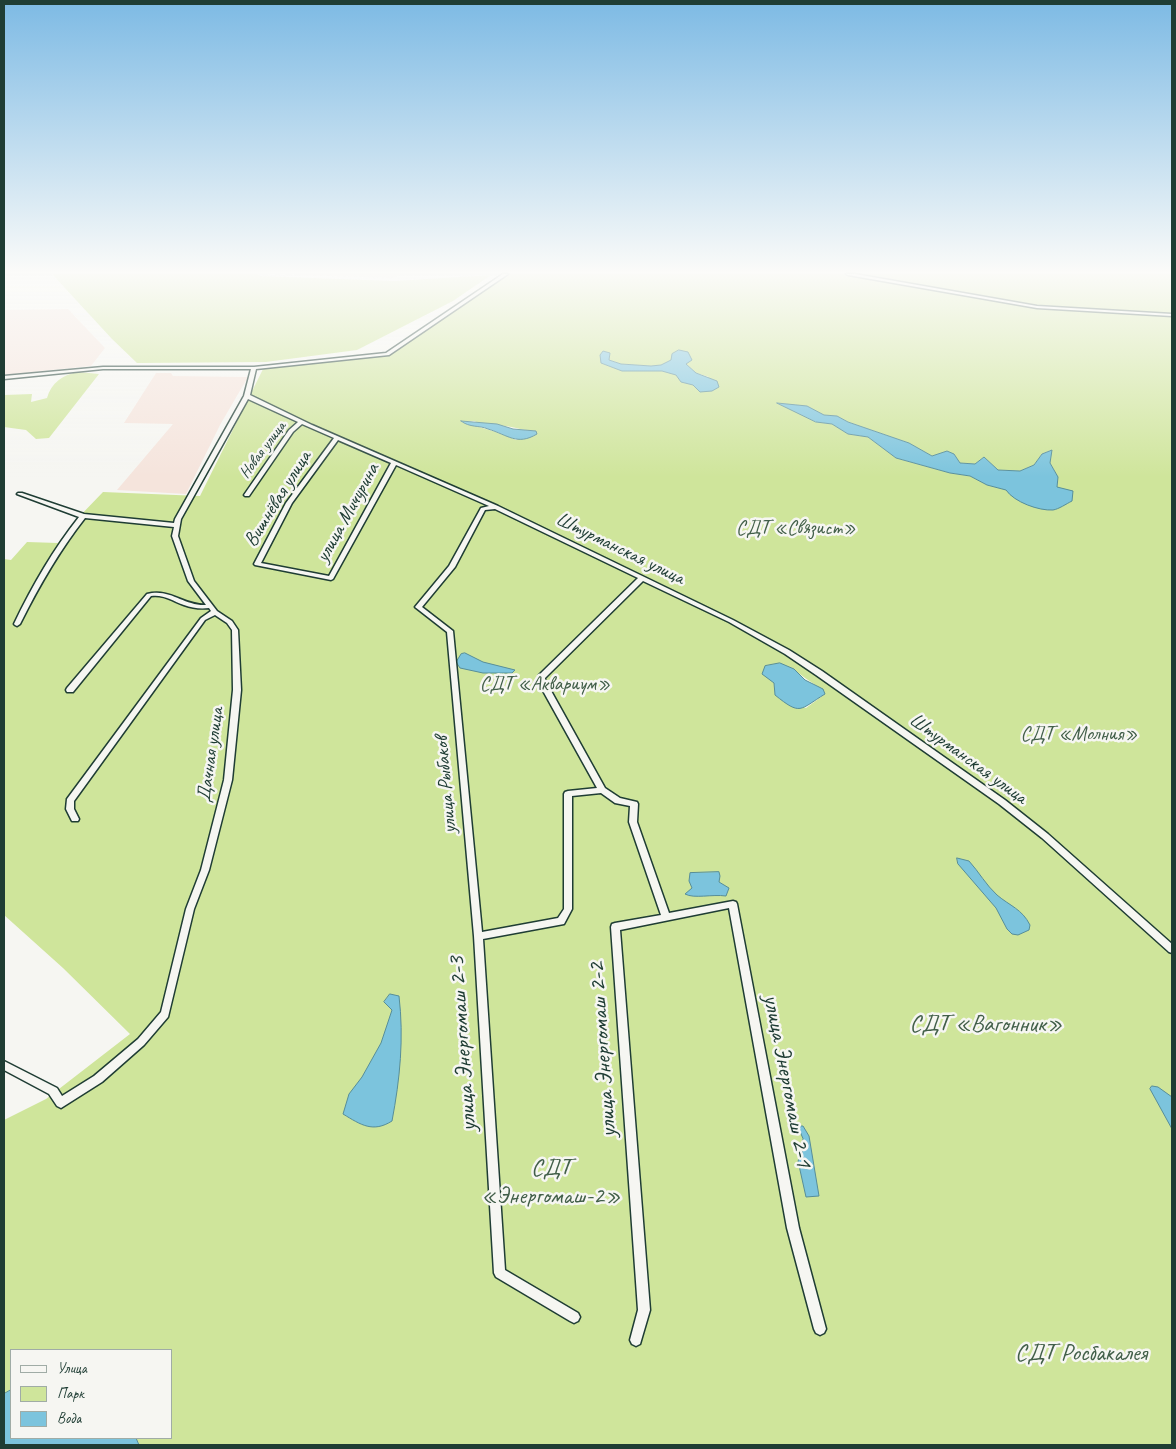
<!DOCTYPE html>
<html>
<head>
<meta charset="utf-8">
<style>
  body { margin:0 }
  #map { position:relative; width:1176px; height:1449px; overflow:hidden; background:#f6f6f2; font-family:Caveat,sans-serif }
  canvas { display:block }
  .frame { position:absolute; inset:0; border:5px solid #1f3d34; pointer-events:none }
  .legend { position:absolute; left:10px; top:1349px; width:162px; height:90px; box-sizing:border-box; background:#f6f6f2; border:1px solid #a0aca6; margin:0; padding:6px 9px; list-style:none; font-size:15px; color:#1f3d34 }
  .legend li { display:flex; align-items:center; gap:10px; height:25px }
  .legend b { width:25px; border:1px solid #a0aca6 }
</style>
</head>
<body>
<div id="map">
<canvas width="1176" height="1449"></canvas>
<div class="frame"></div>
<ul class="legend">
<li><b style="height:6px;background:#f6f6f2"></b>Улица</li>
<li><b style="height:14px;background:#cfe59b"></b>Парк</li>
<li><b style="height:14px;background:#7cc4dd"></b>Вода</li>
</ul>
</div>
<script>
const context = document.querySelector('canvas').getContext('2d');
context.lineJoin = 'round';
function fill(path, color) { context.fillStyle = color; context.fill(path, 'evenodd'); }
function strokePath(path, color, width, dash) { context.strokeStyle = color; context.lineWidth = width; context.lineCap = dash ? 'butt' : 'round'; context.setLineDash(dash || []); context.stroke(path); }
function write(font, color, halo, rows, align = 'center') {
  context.font = font + ' Caveat,sans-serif'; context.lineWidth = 5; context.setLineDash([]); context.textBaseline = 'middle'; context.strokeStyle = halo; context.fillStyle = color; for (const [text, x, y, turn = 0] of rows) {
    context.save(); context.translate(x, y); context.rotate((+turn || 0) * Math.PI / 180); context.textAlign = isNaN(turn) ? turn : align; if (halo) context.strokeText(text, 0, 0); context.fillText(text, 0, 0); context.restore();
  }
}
fill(new Path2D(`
  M268,274H401L393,278Z
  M68,309L105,348L91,366L4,375V310Z
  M156,373H171L173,376L248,377L220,425L186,494L117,490L173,424L124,423Z`), '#f5e4dc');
fill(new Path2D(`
  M52,274H258L260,276L395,281L491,275L453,301L357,350L266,362L137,363L112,339Z
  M503,274H1172V1445H139L136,1438H171V1350H11V1390L4,1394V1120L46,1099L130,1034L63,968L4,915V559L11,560L27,542L58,543L76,520L103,492L200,496L265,365L387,353ZM610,353L609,360L621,364L651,366L661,365L671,360H691L685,363L696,373L709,377L693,385L681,382L677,375L662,371H623L601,363ZM778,403L807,406L824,415L837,416L848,422L909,443L932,456L954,454L960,463L975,464L984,457L998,470L1020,471L1034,465L1042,454L1051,450L1050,463L1058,477L1057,487L1007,490L987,485L970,476L950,473L896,458L868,437L848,434L832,424L816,422ZM474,421C483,426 494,424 505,426C515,427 525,431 536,431L516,440C499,431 480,428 462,422ZM794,669C804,679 816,683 825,694L806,708L775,695L774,683Z
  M79,372L99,374L49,438L36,439L26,430L4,427V395L32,394L31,402L47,398C51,383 63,374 79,372Z`), '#cfe59b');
const water = new Path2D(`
  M679,350L688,352L692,360L686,364L696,373L717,381L719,387L712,391L700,392L693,385L681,382L676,375L662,371H622L601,363L600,355L603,351L610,353L609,360L621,364L651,366L661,365L671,360L672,354Z
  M777,403L807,406L824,415L837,416L848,422L909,443L932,456L947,451L954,454L960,463L975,464L984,457L998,470L1020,471L1034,465L1042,454L1052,450L1050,463L1058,477L1057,487L1073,491L1072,501C1066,504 1059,509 1053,510C1039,511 1014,502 1006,490L987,485L970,476L950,473L896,458L868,437L848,434L832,424L816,422Z
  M461,421L497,424L513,429L536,431L537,434C517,446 508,435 488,429C479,425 470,428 461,421Z
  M465,653L483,662L515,670L512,673H483L460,668L456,662L461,654Z
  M780,663L794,669L805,680L823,689L825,694C799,710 801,716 775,695L774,683L762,674L765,666Z
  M957,858L969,861C979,872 986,885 997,895C1010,906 1022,909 1030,925L1029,930L1018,935L1012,934L1007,929L996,908L958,864Z
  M719,872L720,876L719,882L729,888L726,896C712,894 694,899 685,894L692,888L689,881L690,873Z
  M390,994L399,996C404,1038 400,1079 392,1121C373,1133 361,1125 343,1114L349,1094L362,1077L381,1043L392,1010L384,1002Z
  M1152,1086L1158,1087L1172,1097V1129L1150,1089Z
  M798,1126H803L809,1136L819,1196L806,1197L798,1161L802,1153L803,1139Z
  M11,1390V1438H136L139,1445H4V1394Z`);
fill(water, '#7cc4dd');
strokePath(water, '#578e99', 1);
const minor = new Path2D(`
  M503,274H508L389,355L256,369L250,395L312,425L498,506L733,620L789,650L822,671L1005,800L1048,834L1172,944V953L1169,952L1042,838L999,804L816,675L785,654L729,622L643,581L545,678V680L605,788L620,798L637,802L638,804L637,822L669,913L733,901L736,902L737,904L799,1228L826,1329L824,1333L820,1335L816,1333L814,1329L787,1228L729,908L620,930L650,1310L640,1344L636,1346L632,1344L630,1340L638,1310L611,927L612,924L615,923L661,915L629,822L630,806L615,803L601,793L572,796V909L564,924L483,939L505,1270L578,1313L580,1317L578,1321L574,1323L570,1321L496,1277L494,1273L474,936L447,632L415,607L449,566L481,508L489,506L396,465L333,579L331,580L255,565L254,564L286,503L334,438L302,424L293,432L249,496H245L244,495L289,430L298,422L248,399L181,519L178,536L194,581L217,611L232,621L238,630L241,690L232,780L209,870L194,909L168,1017L144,1045L102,1082L61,1108L57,1106L49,1094L4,1070V1061L57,1088L62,1096L94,1076L138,1039L161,1012L186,909L201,870L224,780L233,690L232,630L227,623L215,615L205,620L74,801V809L79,819L78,821H72L66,809L67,799L201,618L211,611L209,608C200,609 192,608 184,605C173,601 163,594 151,596L73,692H67L66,690L67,688L147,594C171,588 183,606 206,605L188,581L172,536L174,527L85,518C59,551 39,586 20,624L17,626L15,625L14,624C32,586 53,550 79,517L17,494L18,493H22L84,514L174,523L175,519L244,396L251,369H103L4,379V376L103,367H254L386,353ZM338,440L391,463L329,576L261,563L292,503ZM495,509L638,578L539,675L537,680L597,788L568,791L565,792L564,794V909L558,918L482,932L453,631L422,607L455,567L485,510Z
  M846,274H855L1037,306L1172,314V316L1037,308L848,275Z`);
strokePath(minor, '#1f3d34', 3);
fill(minor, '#f6f6f2');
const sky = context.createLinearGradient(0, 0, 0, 477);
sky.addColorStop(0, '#7dbae4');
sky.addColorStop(0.57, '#fbfbf9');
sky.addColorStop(1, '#fbfbf900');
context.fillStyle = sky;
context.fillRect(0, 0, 1176, 477);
write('16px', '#1f3d34', '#f6f6f2', [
  ["Новая улица",263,450,-53]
]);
write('20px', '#1f3d34', '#f6f6f2', [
  ["Вишнёвая улица",278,499,-58],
  ["улица Мичурина",348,513,-61],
  ["Штурманская улица",620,549,26],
  ["Дачная улица",211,755,-82],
  ["Штурманская улица",968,759,36],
  ["улица Рыбаков",446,785,-95]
]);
write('20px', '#425f49', '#f6f6f2', [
  ["СДТ «Связист»",796,529],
  ["СДТ «Аквариум»",545,685],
  ["СДТ «Молния»",1079,735]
]);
write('24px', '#425f49', '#f6f6f2', [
  ["СДТ «Вагонник»",986,1025],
  ["СДТ",551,1169],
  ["«Энергомаш-2»",551,1197],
  ["СДТ Росбакалея",1081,1354]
]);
write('24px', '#1f3d34', '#f6f6f2', [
  ["улица Энергомаш 2-3",463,1044,-94],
  ["улица Энергомаш 2-2",603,1050,-94],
  ["улица Энергомаш 2-1",787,1081,79]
]);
</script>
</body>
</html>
